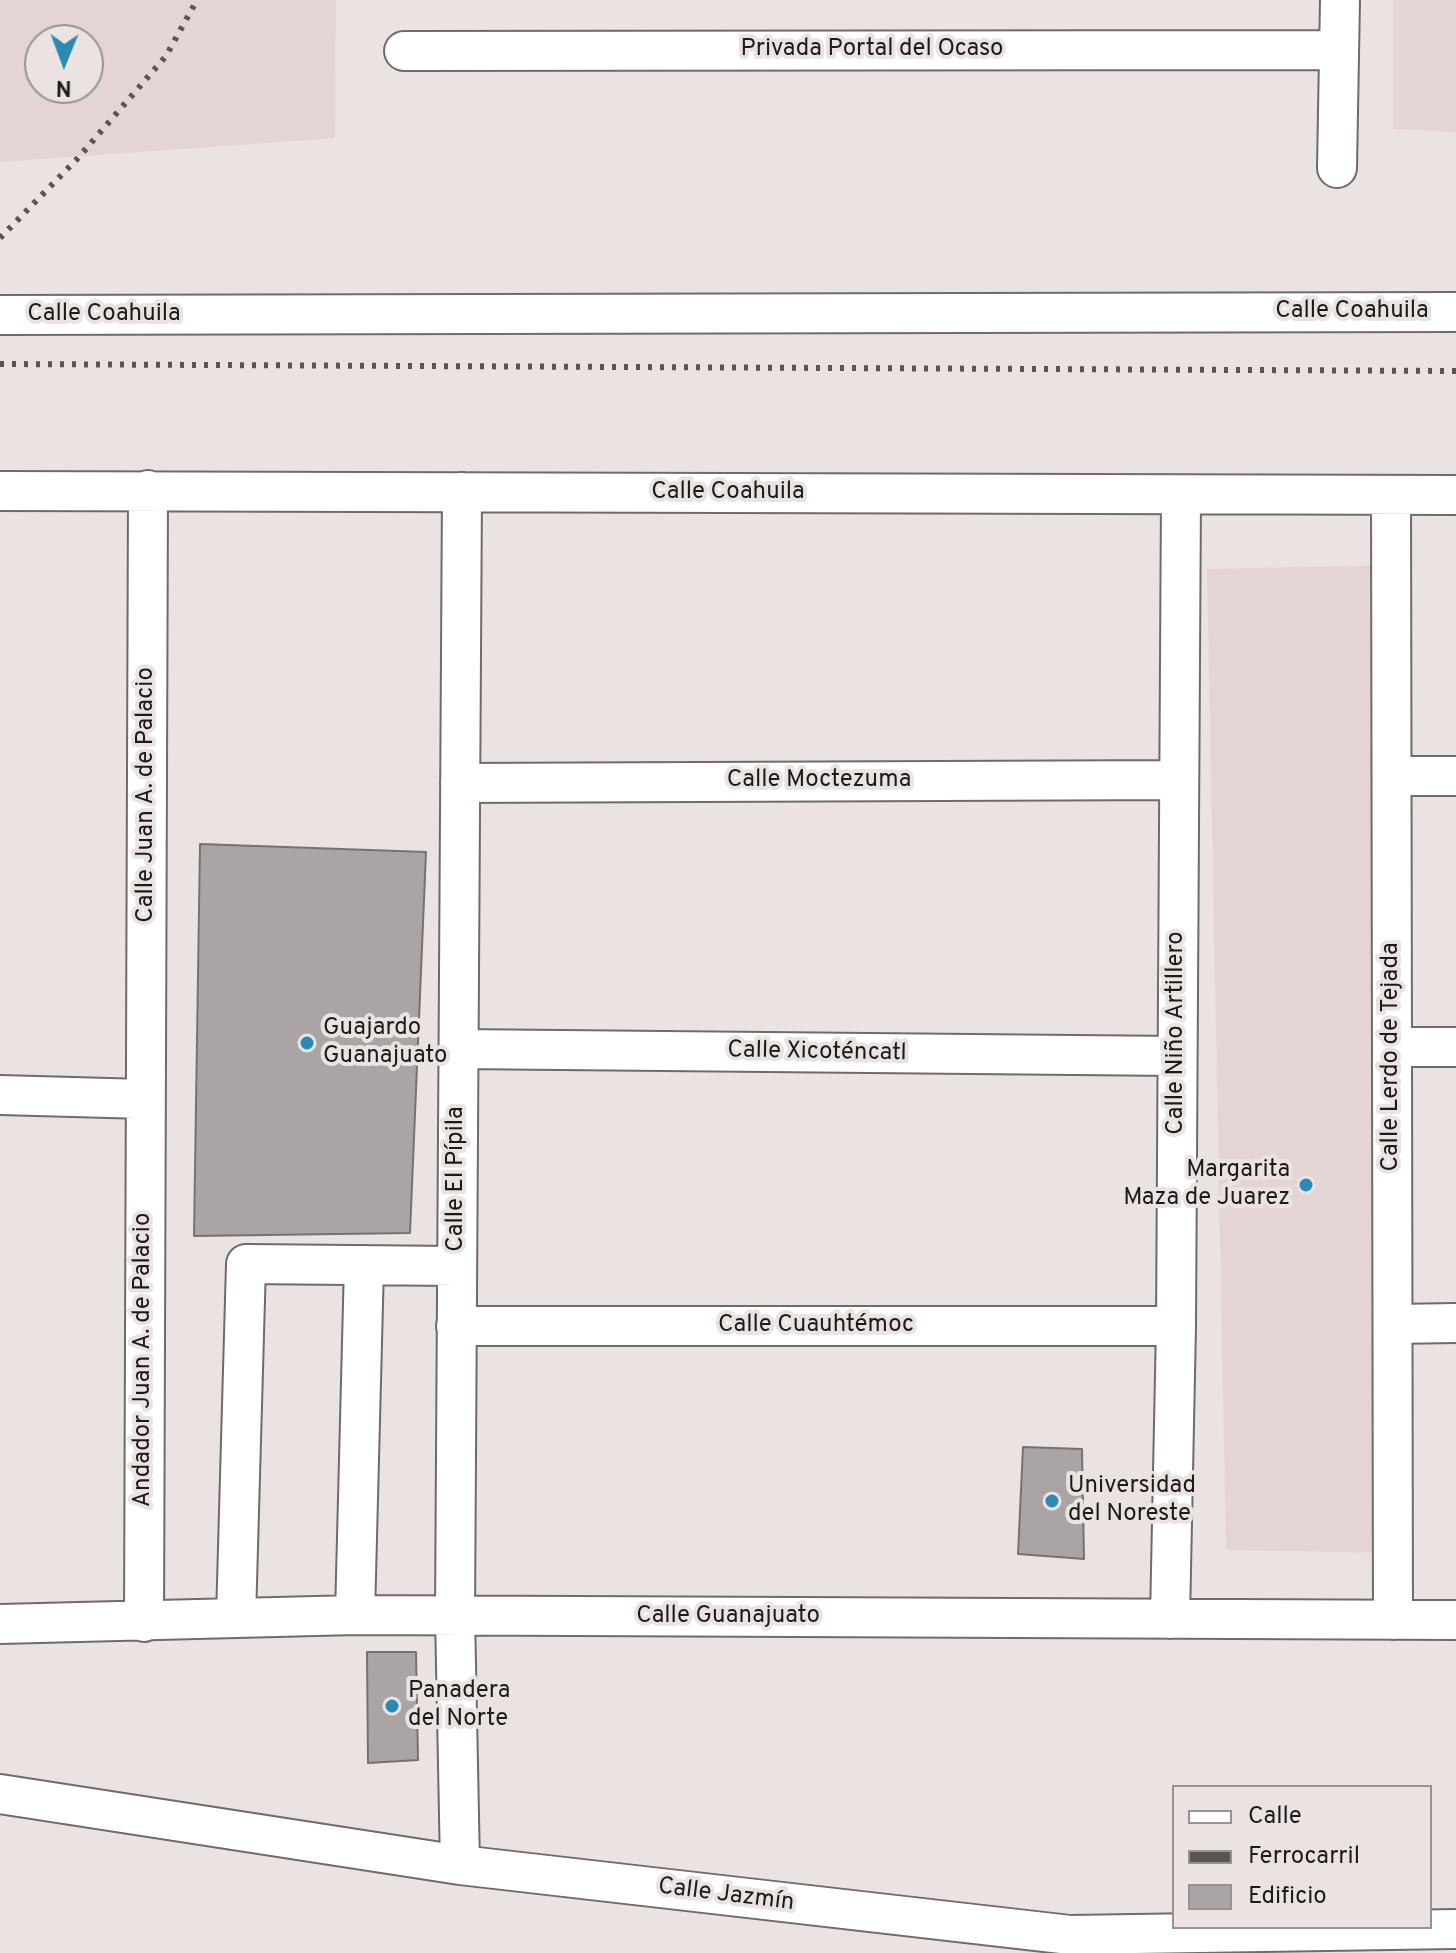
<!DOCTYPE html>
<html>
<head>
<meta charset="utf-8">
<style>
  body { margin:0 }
  #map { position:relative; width:1456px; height:1953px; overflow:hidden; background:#eae3e2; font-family:Overpass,sans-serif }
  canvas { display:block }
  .legend { position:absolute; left:1172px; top:1785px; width:260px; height:144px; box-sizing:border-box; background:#eae3e2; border:2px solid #989392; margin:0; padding:10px 14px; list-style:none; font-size:24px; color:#1d1b1a }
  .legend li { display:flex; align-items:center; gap:16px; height:40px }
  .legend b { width:40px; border:2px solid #989392 }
  .north { position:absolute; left:24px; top:24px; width:80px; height:80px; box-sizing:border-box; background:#eae3e2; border:2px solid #989392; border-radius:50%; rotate:181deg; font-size:22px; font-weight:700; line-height:32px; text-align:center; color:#1d1b1a }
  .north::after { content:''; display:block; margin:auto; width:28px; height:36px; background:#298bb5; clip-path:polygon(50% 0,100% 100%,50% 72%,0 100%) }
</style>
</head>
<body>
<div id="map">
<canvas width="1456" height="1953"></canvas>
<ul class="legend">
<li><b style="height:10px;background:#fff"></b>Calle</li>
<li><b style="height:10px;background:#595554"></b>Ferrocarril</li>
<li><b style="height:22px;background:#aba4a4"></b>Edificio</li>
</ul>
<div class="north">N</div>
</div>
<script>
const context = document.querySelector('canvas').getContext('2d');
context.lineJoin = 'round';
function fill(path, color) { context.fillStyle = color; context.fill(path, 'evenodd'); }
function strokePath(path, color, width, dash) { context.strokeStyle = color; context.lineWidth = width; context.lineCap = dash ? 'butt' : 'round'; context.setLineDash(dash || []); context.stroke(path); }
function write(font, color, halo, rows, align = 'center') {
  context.font = font + ' Overpass,sans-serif'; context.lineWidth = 8; context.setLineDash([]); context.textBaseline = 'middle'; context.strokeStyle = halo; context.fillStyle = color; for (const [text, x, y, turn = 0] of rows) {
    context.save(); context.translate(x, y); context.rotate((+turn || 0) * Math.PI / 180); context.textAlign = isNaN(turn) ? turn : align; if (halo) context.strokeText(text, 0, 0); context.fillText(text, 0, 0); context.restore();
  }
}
fill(new Path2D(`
  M0,0H336L335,138L0,162ZM88,40V88H40V40Z
  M1393,0H1456V132L1393,129Z
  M1391,565L1392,1553L1226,1550L1207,569Z`), '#e4d4d4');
const building = new Path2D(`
  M200,844L426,852L410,1233L194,1236Z
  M1023,1447L1082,1449L1084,1559L1018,1554Z
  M367,1652H416L418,1760L368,1763Z`);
fill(building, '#aba4a4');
strokePath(building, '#777171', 2);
const minor = new Path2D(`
  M404,51L1339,50
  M1337,168L1340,0
  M0,315L1456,312
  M0,491L1456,495
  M1391,495L1393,1620
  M1392,776H1456
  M460,783L1179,780
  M1392,1047H1456
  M458,1049L1177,1056
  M0,1095L145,1099
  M1394,1324L1456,1323
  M456,1326H1176
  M355,1615L364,1265
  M236,1618L246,1264L456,1266
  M1170,1619L1176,1326L1181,495
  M144,1622L148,490
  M0,1624L355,1615L1456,1620
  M0,1794L460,1865L1070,1935L1456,1929
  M460,1865L455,1615L462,492`);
strokePath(minor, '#706a6a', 42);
strokePath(minor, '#fff', 38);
strokePath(new Path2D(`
  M0,238L78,158L166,56L197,0
  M0,364L1456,371`), '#595554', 6, [4, 8]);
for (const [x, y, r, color] of [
  [307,1043,8,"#298bb5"],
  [1306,1185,8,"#298bb5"],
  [1052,1501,8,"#298bb5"],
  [392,1706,8,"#298bb5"]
]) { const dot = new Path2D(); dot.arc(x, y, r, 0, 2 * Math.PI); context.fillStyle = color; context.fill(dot); strokePath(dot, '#eae3e2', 3); }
write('24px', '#1d1b1a', '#eae3e2', [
  ["Privada Portal del Ocaso",872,50],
  ["Calle Coahuila",1352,312],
  ["Calle Coahuila",104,315],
  ["Calle Coahuila",728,493],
  ["Calle Moctezuma",819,781],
  ["Calle Juan A. de Palacio",147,795,-90],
  ["Calle Niño Artillero",1177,1033,-90],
  ["Calle Xicoténcatl",817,1053,1],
  ["Calle Lerdo de Tejada",1392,1057,-90],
  ["Calle El Pípila",457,1179,-90],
  ["Calle Cuauhtémoc",816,1326],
  ["Andador Juan A. de Palacio",144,1360,-90],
  ["Calle Guanajuato",728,1617],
  ["Calle Jazmín",726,1896,7]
]);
write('24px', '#1d1b1a', '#eae3e2', [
  ["Guajardo",323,1029],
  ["Guanajuato",323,1057],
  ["Margarita",1290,1171,"right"],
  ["Maza de Juarez",1290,1199,"right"],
  ["Universidad",1068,1487],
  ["del Noreste",1068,1515],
  ["Panadera",408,1692],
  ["del Norte",408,1720]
], 'left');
</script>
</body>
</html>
